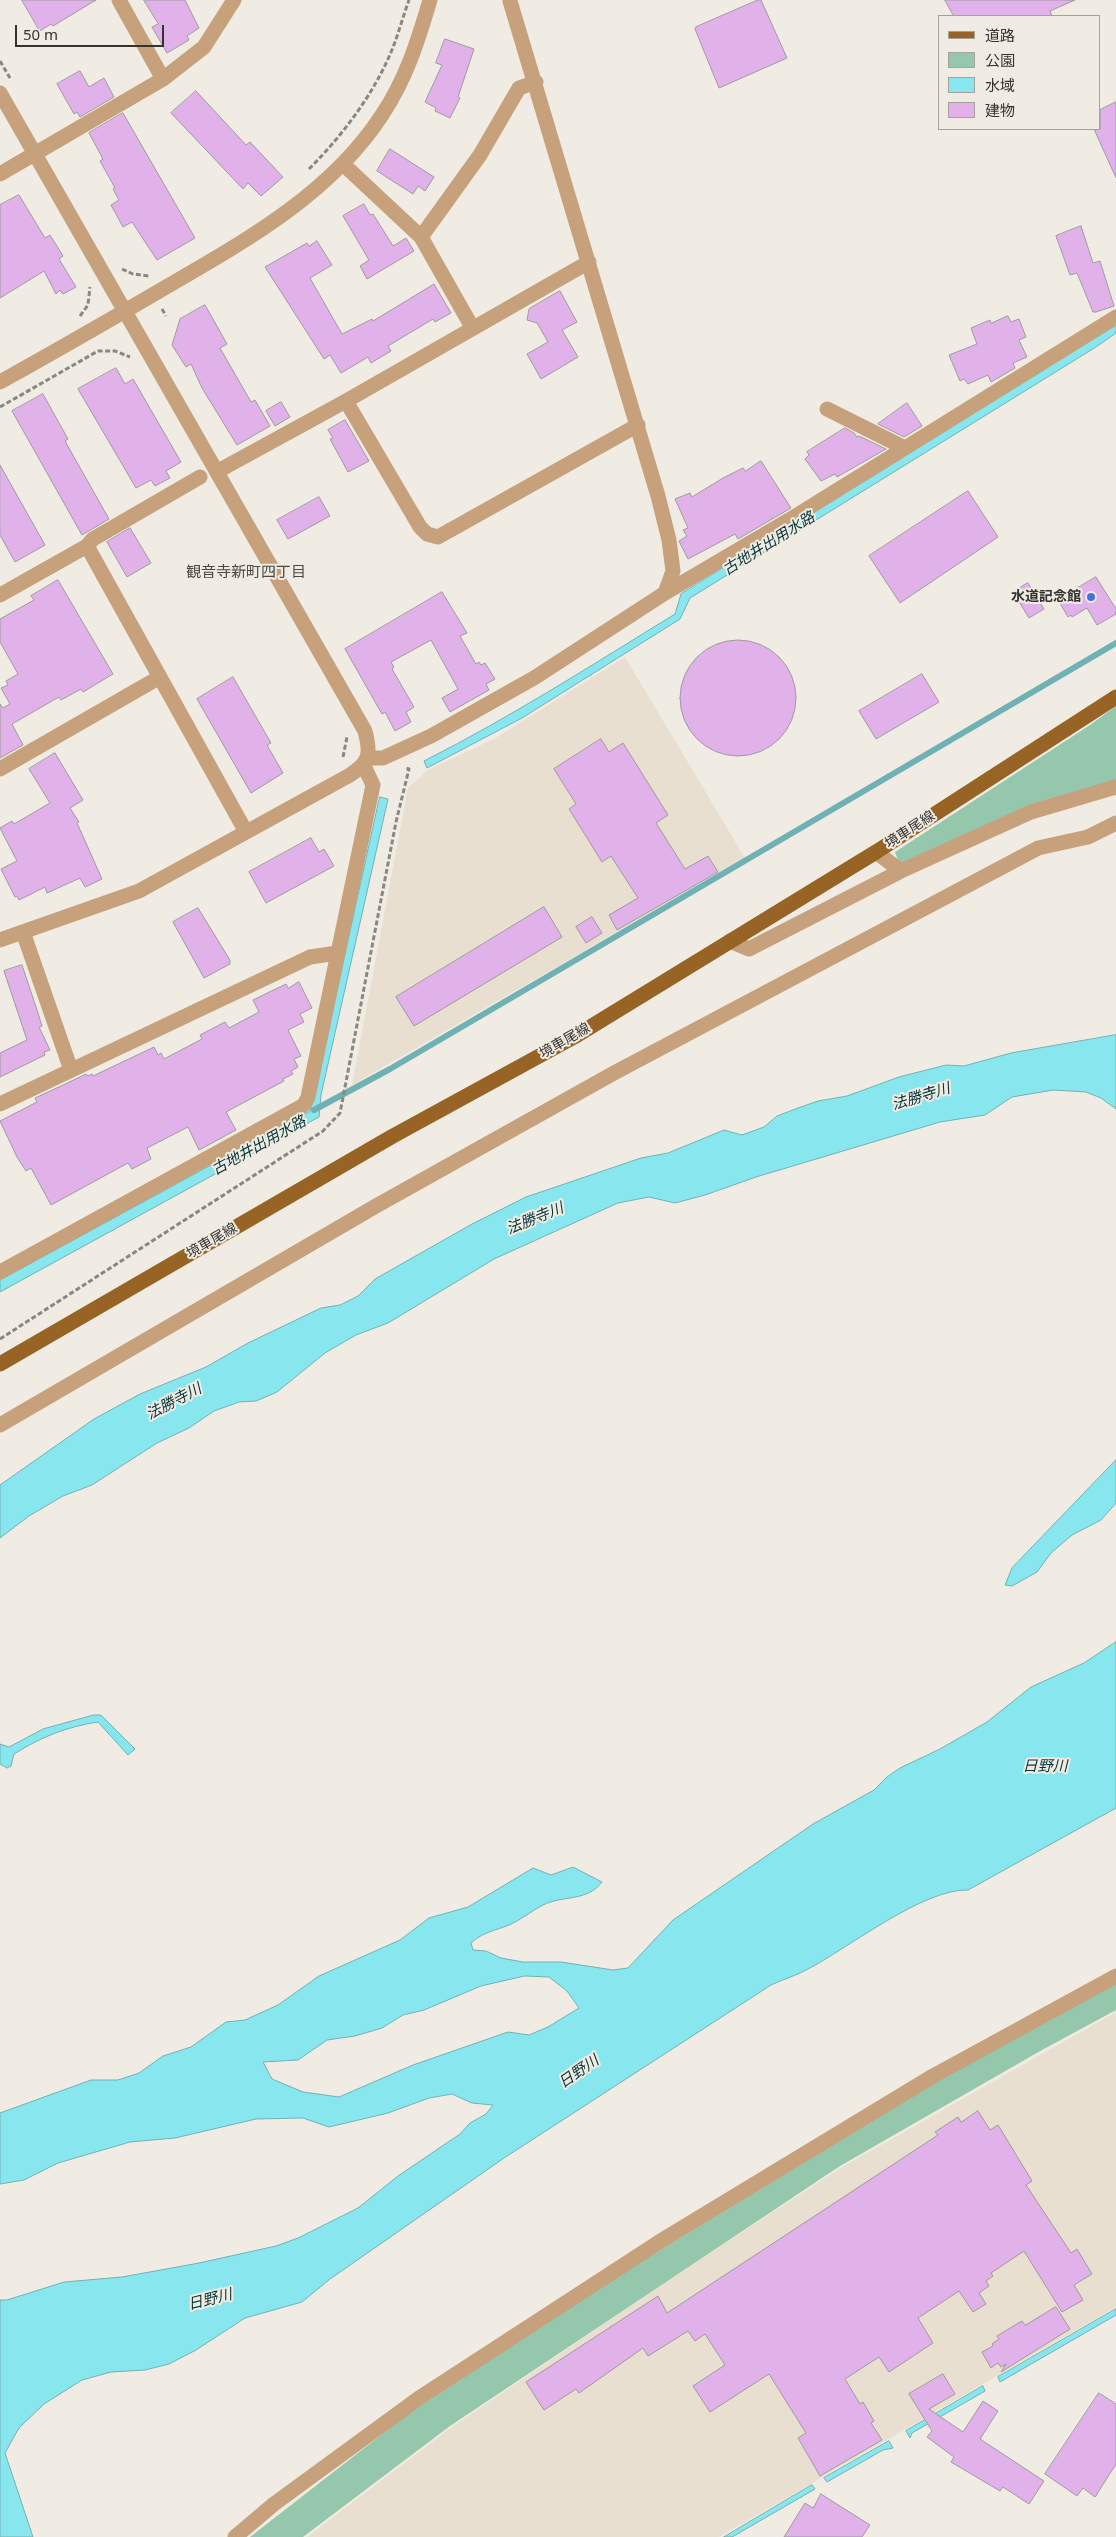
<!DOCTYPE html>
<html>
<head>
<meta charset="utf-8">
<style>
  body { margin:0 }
  #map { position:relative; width:1116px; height:2537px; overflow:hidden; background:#f1ece3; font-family:"Noto Sans","Noto Sans JP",sans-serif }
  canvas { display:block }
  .legend { position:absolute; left:938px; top:15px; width:162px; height:115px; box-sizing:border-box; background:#f1ece3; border:1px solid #a6a29b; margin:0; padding:6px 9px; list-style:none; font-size:15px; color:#353330 }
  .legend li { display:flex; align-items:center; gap:10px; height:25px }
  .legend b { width:25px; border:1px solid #a6a29b }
  .scale { position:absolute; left:15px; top:25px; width:149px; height:22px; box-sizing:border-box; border:2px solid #353330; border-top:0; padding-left:6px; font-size:15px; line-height:18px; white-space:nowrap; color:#353330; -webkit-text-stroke:4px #f1ece3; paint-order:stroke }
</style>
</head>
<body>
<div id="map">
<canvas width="1116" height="2537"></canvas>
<ul class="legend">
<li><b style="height:6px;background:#986425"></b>道路</li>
<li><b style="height:14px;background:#94c7ac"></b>公園</li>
<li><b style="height:14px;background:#88e7ee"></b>水域</li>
<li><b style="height:14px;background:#e0b2e9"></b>建物</li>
</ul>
<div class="scale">50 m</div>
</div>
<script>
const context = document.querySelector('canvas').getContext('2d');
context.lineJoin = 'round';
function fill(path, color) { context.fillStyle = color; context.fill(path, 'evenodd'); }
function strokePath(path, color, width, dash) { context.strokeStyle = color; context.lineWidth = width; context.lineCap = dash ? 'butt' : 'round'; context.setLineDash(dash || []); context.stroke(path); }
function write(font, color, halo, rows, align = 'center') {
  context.font = font + ' "Noto Sans","Noto Sans JP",sans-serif'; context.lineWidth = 4; context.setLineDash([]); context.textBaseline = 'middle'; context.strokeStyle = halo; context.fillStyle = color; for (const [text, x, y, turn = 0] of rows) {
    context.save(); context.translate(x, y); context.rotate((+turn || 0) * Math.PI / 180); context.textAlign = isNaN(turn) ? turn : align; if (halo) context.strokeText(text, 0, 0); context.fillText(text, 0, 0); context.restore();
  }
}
fill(new Path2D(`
  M625,657L745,858L352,1085L408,788L428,770L494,739Z
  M1116,2012V2307L719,2537H307L449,2429L664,2283L842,2167Z`), '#e8dfd0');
fill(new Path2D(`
  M1116,706V781L903,863L898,860L895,852L1090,725Z
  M1116,1982V2010L1042,2050L840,2166L450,2426L303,2537H250L408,2414L619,2275L938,2081Z`), '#94c7ac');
const water = new Path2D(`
  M1116,324V333L1096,347L690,598L680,619L522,718L427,768L424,761C511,717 592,665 675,614L681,594Z
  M380,797L388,799L321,1095L319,1117L0,1292V1280L310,1111Z
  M1116,1035V1109L1101,1098L1086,1092L1053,1090L1012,1097L985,1115L940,1122L756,1177L705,1195L675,1203L649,1197L618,1203L494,1259L388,1323L356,1335L325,1353L277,1392L256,1401L239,1402L214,1411L189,1428L157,1443L92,1485L63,1496L29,1516L0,1538V1485L94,1419L140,1394L206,1367L248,1343L321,1308L340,1305L358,1296L375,1279L472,1224L526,1197L641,1158L668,1153L724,1130L742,1135L764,1127L777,1116L798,1108L818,1101L847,1096L899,1077L946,1065L964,1066L1011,1053Z
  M1116,1460V1503L1101,1520L1072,1535L1051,1553L1037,1572L1012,1586L1005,1585L1012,1568Z
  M1116,1642V1808L968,1890C923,1889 851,1946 810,1968C798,1975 784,1979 771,1985L504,2158L330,2279L302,2302L245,2318L196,2350L169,2364L145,2370L111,2372L82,2380L44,2404L19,2428L5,2453L33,2537H0V2300H7L64,2282L122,2277L199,2263L276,2246L298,2238L358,2208L398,2176L460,2134L470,2123L486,2114L493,2105L472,2103L452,2094L429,2098L388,2113L329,2127L303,2118L256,2119L175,2138L130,2142L58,2163L24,2180L0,2184V2113L91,2080H118L139,2073L163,2056L191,2047L226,2022L245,2020L278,2005L319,1976L400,1940L429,1918L468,1907L533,1868L551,1875L573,1867L602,1882C587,1902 563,1895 543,1905C531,1911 521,1920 509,1925C494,1931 483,1932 471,1943L473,1950L486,1951L501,1958L523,1962H561L613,1970L628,1968L673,1920L813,1824L874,1790L887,1777L900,1768L940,1749L987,1722L1031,1687L1084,1663ZM525,1976L549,1977L567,1991L579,2008L548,2027L529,2035L508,2032L413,2065L339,2097L303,2092L272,2079L263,2062L298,2060L327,2040L355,2036L382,2028L403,2015L424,2010L481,1986Z
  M94,1715H101L135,1749L128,1755L98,1722C66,1727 41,1737 14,1754L11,1766L7,1768L0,1764V1744L9,1747L43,1729Z
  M1116,2309V2315L1000,2382L998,2377Z
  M983,2386L985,2391L912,2433L910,2438L906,2431Z
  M889,2441L893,2448L883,2450L827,2482L824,2478Z
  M812,2485L815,2489L732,2537H724Z`);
fill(water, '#88e7ee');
strokePath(water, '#6fb1b5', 1);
strokePath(new Path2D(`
  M314,1110L390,1069L1116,643`), '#6fb1b5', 6);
const building = new Path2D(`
  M22,0H96L53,26L51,24L40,31Z
  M144,0H185L199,28L187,36L189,40L167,53L152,27L158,24Z
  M758,0H761L787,58L719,88L695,29L696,27Z
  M945,0H1075L1050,11L1052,16H954Z
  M445,39L474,49L458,97L460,98L450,118L435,111L436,108L425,102L442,65L436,63Z
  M80,71L89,87L104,78L114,97L80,117L77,112L74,114L57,84Z
  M196,91L246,145L250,142L283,177L261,196L248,183L243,189L171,113Z
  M1116,102V178L1094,129H1100V110Z
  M123,113L195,238L157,260L132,222L123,227L111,205L119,200L113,189L115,188L100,161L103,159L89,133Z
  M390,149L434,177L425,191L418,186L413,194L377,171Z
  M19,195L45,238L50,235L63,256L59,259L76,287L63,294L60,290L56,294L44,271L0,298V205Z
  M364,204L370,215L373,214L393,246L406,238L414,251L367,279L360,266L369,260L343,216Z
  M1081,226L1093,263L1100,261L1114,306L1096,312H1093L1077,273L1070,275L1056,236Z
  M317,241L332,265L310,278L342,334L372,319L373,321L434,284L451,313L435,322L433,319L388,346L391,351L371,363L368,357L341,373L330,355L324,359L265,267L307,243L309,246Z
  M560,291L577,322L562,330L578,357L541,379L527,354L548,342L537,323L527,320L529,309Z
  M205,305L227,344L220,348L251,402L255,400L270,426L237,445L202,388L191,364L186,367L172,345L180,319Z
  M1008,316L1011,322L1019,319L1026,337L1019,340L1027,357L1013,363L1015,368L991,382L988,375L968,384L964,379L960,381L949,355L977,344L971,328L990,320L991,323Z
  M116,368L125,384L133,379L181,462L166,471L170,478L155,486L151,480L136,488L78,389Z
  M43,394L68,439L65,441L109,519L82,535L12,411Z
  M281,402L290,417L275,426L266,411Z
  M907,403L922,426L904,437L878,424Z
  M345,420L369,461L348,472L330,439L333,438L328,430Z
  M845,428L854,433L857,437L859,436L886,449L837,477L835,474L821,481L805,459L809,455L807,452Z
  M761,461L791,508L738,539L735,534L688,559L679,541L687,536L683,530L688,528L675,499L690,493L692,497L723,478L743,468L745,471Z
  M0,465L45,545L15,562L0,535Z
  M968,491L998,537L900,603L869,556Z
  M319,497L330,516L288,539L277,520Z
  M130,528L151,563L127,577L107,542Z
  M1096,577L1116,609V614L1097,625L1087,608L1072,617L1071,615L1068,617L1058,600Z
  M58,580L113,674L83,692L81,689L61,700L59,697L12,724L23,745L0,758V704L3,708L10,704L1,688L8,685L6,681L18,674L0,642V619L34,600L31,596Z
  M1028,583L1044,609L1029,618L1013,592Z
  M442,592L467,633L460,636L476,664L479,662L481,665L485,663L495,679L486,684L489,690L450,712L442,698L458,689L431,640L391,662L394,667L392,669L414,707L406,712L411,722L395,731L385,712L382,714L345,649Z
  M680 698a58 58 0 1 1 116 0a58 58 0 1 1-116 0Z
  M922,674L939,702L876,739L859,711Z
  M233,677L271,743L267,745L283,773L251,793L197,699Z
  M601,739L609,752L623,743L668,815L656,823L685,869L708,856L718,872L617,930L609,915L638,898L611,856L602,862L569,809L576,804L554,769Z
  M55,753L83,800L70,808L79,822L77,823L102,879L85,887L80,878L47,893L45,887L19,900L17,896L15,897L1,869L17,861L0,828L12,821L14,824L50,803L29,769Z
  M311,838L319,852L324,849L334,866L266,903L249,872Z
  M544,907L562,937L414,1026L396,997Z
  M198,908L230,960V964L204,978L173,922Z
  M592,917L602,933L586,943L576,927Z
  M22,965L38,1013L42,1026L39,1027L50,1050L44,1052L45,1055L0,1077V1053L27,1040L4,971Z
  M299,982L312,1008L300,1014L304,1022L288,1030L301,1056L294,1059L298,1067L291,1071L293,1074L283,1079L284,1081L226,1112L236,1130L199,1150L188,1127L147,1148L151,1159L132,1169L128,1163L51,1205L31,1168L26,1171L17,1157L0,1121L37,1102L35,1098L61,1086L86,1074L88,1076L92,1074L93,1076L154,1047L158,1055L161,1053L164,1059L202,1039L200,1035L225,1022L229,1028L259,1012L253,1000L286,984L288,988Z
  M978,2111L990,2130L998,2125L1032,2181L1026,2185L1071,2253L1077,2249L1092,2274L1074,2285L1083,2300L1062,2312L1024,2251L991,2273L993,2276L986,2281L989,2286L979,2293L986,2304L973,2312L959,2291L918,2318L933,2343L889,2372L879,2357L845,2379L860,2404L863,2402L874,2421L871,2423L882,2440L820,2476L798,2438L806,2433L769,2374L710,2412L693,2386L725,2365L705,2334L695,2341L688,2331L648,2356L643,2348L579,2393L576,2389L544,2410L526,2382L658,2296L667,2313L938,2135L935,2132L958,2117L961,2122Z
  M1056,2307L1070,2329L1001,2372L1006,2364L1001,2367L998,2363L991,2368L982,2352L993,2346L992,2344L999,2339L997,2336L1022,2321L1025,2325Z
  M943,2374L955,2394L929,2409L963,2432L983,2401L998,2411L980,2439L1044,2481L1029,2504L1003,2487L1000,2491L951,2462L954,2457L927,2437L932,2431L909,2394Z
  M1099,2393L1116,2404V2464L1095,2497L1083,2488L1077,2496L1045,2474Z
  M821,2494L870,2525L862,2537H784L805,2503L813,2508Z`);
fill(building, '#e0b2e9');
strokePath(building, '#9f99a0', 1);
strokePath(new Path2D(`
  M0,61L10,78
  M309,169C340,138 370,99 388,59C397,40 402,19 409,0
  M122,269L133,274L149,276
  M162,309L166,316
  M80,316L88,305L90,287
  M0,407L98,351H115L130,357
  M343,757L347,737
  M0,1339L323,1131L340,1113L396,822L409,769L406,768`), '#8a8681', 3, [5, 2.5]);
strokePath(new Path2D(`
  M119,0L163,79
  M510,1L658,496L669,540L673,571L665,593
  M0,93L365,731C371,754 370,762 350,775L139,891L0,940
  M343,164L421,237
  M0,174L163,79L204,47L234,0
  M472,327L421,237L480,155L519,88L536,82
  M0,382C54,352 108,321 161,290C242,243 330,195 382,115C406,79 418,41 430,0
  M346,401L420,527L427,534L438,537L638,425
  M827,409L905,448
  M218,471L346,401L589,262
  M87,546L93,539L200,477
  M0,595L87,546L246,832
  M368,758H383L431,736L534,678L665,593L789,520L1116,317
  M0,769L160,677
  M876,852L901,871L1031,812L1116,787
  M23,932L71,1070
  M730,941L749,949L901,871
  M0,1104L310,957L337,953
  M0,1272L304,1105L308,1097L373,785L364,766
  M0,1425L376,1206L614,1073L1038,848L1088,837L1116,823
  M235,2537L274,2504L419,2398L659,2242L933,2076L1116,1976`), '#c6a17b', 15);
strokePath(new Path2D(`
  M0,1364L393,1136L574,1037L876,852L1116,697`), '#986425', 15);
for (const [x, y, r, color] of [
  [1091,597,5,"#4770e2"]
]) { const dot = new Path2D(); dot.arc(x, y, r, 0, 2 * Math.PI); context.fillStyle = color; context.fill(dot); strokePath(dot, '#f1ece3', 2); }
write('bold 14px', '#353330', '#f1ece3', [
  ["水道記念館",1081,597]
], 'right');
write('14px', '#353330', '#f1ece3', [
  ["境車尾線",910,830,-33],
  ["境車尾線",565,1041,-30],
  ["境車尾線",212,1241,-30]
]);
write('italic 15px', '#053539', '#f1ece3', [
  ["古地井出用水路",769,544,-32],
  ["法勝寺川",921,1097,-17],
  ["古地井出用水路",259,1146,-29],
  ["法勝寺川",535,1219,-22],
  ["法勝寺川",174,1402,-28],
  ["日野川",1045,1767],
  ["日野川",579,2072,-35],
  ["日野川",210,2300,-14]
]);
write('15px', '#4d4942', '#f1ece3', [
  ["観音寺新町四丁目",246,573]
]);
</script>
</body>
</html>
